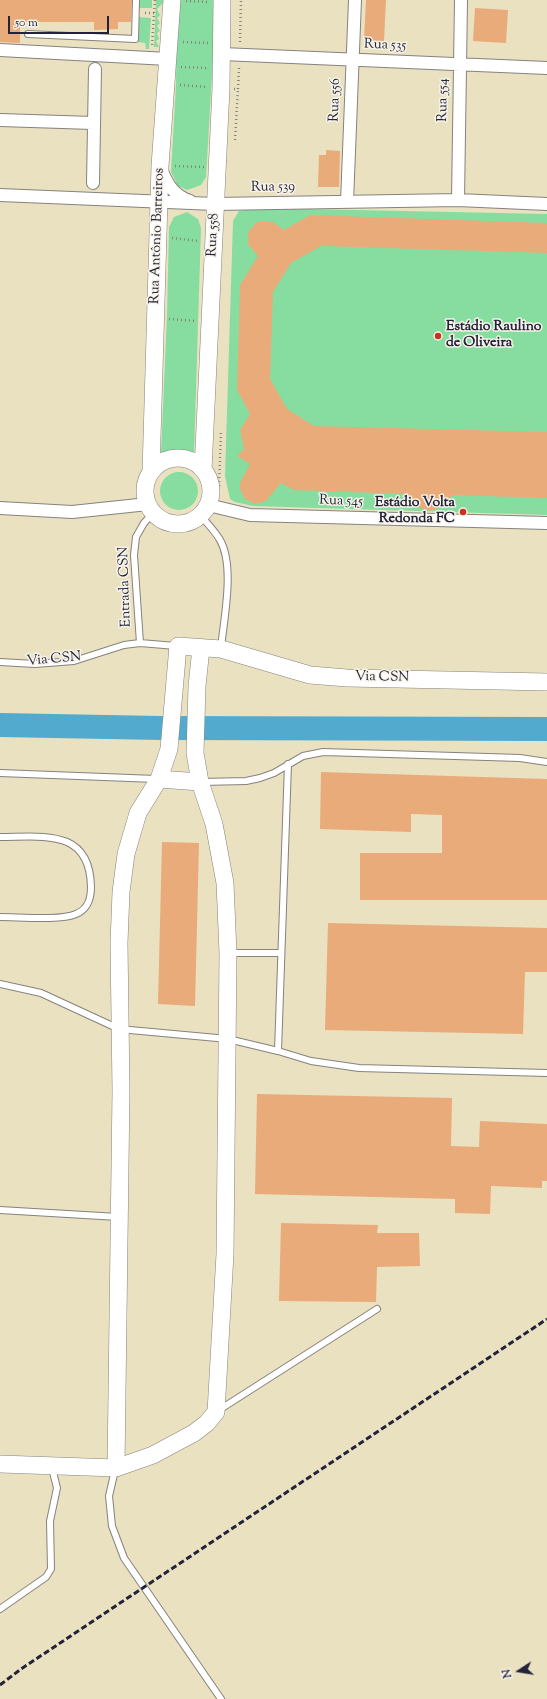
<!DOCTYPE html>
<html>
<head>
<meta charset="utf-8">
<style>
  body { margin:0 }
  #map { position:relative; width:547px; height:1699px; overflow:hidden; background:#eae1c0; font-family:"Sorts Mill Goudy",serif }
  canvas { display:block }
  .north { position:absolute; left:499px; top:1651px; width:40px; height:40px; -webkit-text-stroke:3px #f7f3e8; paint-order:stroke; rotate:258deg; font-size:11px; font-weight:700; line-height:16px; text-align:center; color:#22223b }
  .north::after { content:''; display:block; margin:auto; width:14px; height:18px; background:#22223b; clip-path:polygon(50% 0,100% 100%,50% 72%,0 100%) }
  .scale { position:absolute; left:8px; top:16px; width:101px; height:18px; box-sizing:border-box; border:2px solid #22223b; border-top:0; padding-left:5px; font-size:12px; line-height:14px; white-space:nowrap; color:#22223b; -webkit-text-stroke:3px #f7f3e8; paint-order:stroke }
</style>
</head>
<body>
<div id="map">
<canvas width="547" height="1699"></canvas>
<div class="north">N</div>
<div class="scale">50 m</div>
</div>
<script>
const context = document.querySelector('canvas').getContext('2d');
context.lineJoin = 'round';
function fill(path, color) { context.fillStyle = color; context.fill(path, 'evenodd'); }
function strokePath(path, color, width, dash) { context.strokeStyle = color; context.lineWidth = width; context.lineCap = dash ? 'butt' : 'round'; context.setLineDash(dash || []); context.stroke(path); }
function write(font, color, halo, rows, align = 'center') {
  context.font = font + ' "Sorts Mill Goudy",serif'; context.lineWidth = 3; context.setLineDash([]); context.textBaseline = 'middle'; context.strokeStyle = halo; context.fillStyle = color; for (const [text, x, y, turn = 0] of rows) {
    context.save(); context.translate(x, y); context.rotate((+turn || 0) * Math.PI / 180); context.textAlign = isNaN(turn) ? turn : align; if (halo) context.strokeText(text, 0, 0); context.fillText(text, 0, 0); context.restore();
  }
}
fill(new Path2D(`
  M139,0H152V8H139Z
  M156,0H166L157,9L160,15L157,18L160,23L157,26L160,31L157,33L159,39L156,41L159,47H154Z
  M177,0H213V58L206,177L201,185L187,190L178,186L171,172L176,85Z
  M139,17L151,18L149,49H146L145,43L138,42Z
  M260,208L547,214V515L253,506L235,502L230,499L225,476L233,221L239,211Z
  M187,212L198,219L201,228L194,454L175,450L161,453L167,315L169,227L174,217Z
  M160 491a19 19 0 1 1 38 0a19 19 0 1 1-38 0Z`), '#87dda0');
strokePath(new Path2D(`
  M0,725L160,728L547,729`), '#52abcf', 24);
fill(new Path2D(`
  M0,0H132L131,22H118V29L94,30V22H20V43L0,42Z
  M366,0H386L384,41L364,40Z
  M475,8L508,10L506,43L473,41Z
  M326,150L340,151L339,187H318L319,155H326Z
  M310,215L547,223V253L321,246L291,263L273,292L270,379L287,409L314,426L547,432V498L452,495L444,506L431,511L417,507L408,494L293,490L281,483L266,501L255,504L245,499L240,489V483L250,464L237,456L244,449L240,430L250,414L237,390L240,285L258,256L248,244V232L256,223L261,221L273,222L284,230Z
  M321,772L547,779V900H360V853H442V815L411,814V832L320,829Z
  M162,842L199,843L195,1006L158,1004Z
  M328,923L547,928V972H525L523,1034L325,1030Z
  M257,1094L452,1098L451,1146L479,1147L480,1121L547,1124V1181H542V1188L491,1186L490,1214L455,1213V1199L255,1194Z
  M281,1223L378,1225L377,1233H419L420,1266L377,1267L376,1302L279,1301Z`), '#e8ab79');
const lane = new Path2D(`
  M28,34L135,39L136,0
  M200,515C207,523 215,531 220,540C235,566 224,618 221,648
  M140,643L134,555L136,537L144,523L153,513
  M0,662L35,664L74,661L124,645L140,643L176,646
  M0,773L156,779
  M201,782L246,781L260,778L274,773L303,756L323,752L520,758L547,762
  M0,837C43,837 90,828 91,887C91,899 88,909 76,914C60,921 19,917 0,917
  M229,953H281
  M0,984L41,993L119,1029L228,1039L278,1051L311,1061L359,1068L547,1073
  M278,1051L288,764
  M0,1210L118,1217
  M219,1410L377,1309
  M115,1470L109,1496L112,1526L124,1558L221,1699
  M0,1609L46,1577L51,1569L50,1521L57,1488L52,1468`);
const street = new Path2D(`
  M0,50L168,59
  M222,54L547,68
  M0,120L93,123
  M161,169C167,184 174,196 190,201
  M93,183L95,69
  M0,195L215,204L458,200L547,204
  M458,200L461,0
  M347,202L355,0
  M208,505L250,515L547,523
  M0,508L72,512L148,504`);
const secondary = new Path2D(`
  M145 491a33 33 0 1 1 66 0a33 33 0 1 1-66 0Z
  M203,470L221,88L222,0
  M151,472L160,166L172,0
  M159,779L200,782
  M0,1464L116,1468L153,1455L194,1433L207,1423L216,1412L225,1254L228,953L225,883L214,824L200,782L195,753L197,686L201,648
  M116,1468L121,1091L119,943L121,892L126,854L138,813L159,779L169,749L178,646L221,649L310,675L347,678L547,682`);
strokePath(lane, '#86827e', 8);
strokePath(street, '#86827e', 14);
strokePath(secondary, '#86827e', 18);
strokePath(new Path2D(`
  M186,1L207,2
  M145,13H154L152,47
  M154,13L155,0
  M183,42L208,43
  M240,42L241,0
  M181,67L208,68
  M180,85L207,87
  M234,89H238L239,68
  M235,140L238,89
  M175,166L204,167
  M172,238L198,241
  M169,319L196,321
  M219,486L221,432
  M138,490V479`), '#86827e', 2.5, [1, 3]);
strokePath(lane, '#fff', 6);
strokePath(street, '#fff', 12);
strokePath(secondary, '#fff', 17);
strokePath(new Path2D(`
  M0,1685L21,1669L547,1319`), '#22223b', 3, [6, 3]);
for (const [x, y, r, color] of [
  [438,336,4,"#c8321e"],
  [463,512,4,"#c8321e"]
]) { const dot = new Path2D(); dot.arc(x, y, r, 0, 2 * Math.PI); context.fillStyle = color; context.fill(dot); strokePath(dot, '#f7f3e8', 1.5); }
write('14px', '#22223b', '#f7f3e8', [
  ["Rua 535",385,46,2],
  ["Rua 556",336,100,-88],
  ["Rua 554",444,100,-89],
  ["Rua 539",273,188,-1],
  ["Rua 558",214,235,-87],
  ["Rua Antônio Barreiros",158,236,-88],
  ["Rua 545",341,502,2],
  ["Entrada CSN",126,587,-92],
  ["Via CSN",54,660,-5],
  ["Via CSN",382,678,1]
]);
write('bold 14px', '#22223b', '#f7f3e8', [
  ["Estádio Raulino",446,328],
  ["de Oliveira",446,344],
  ["Estádio Volta",455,504,"right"],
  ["Redonda FC",455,520,"right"]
], 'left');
</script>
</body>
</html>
